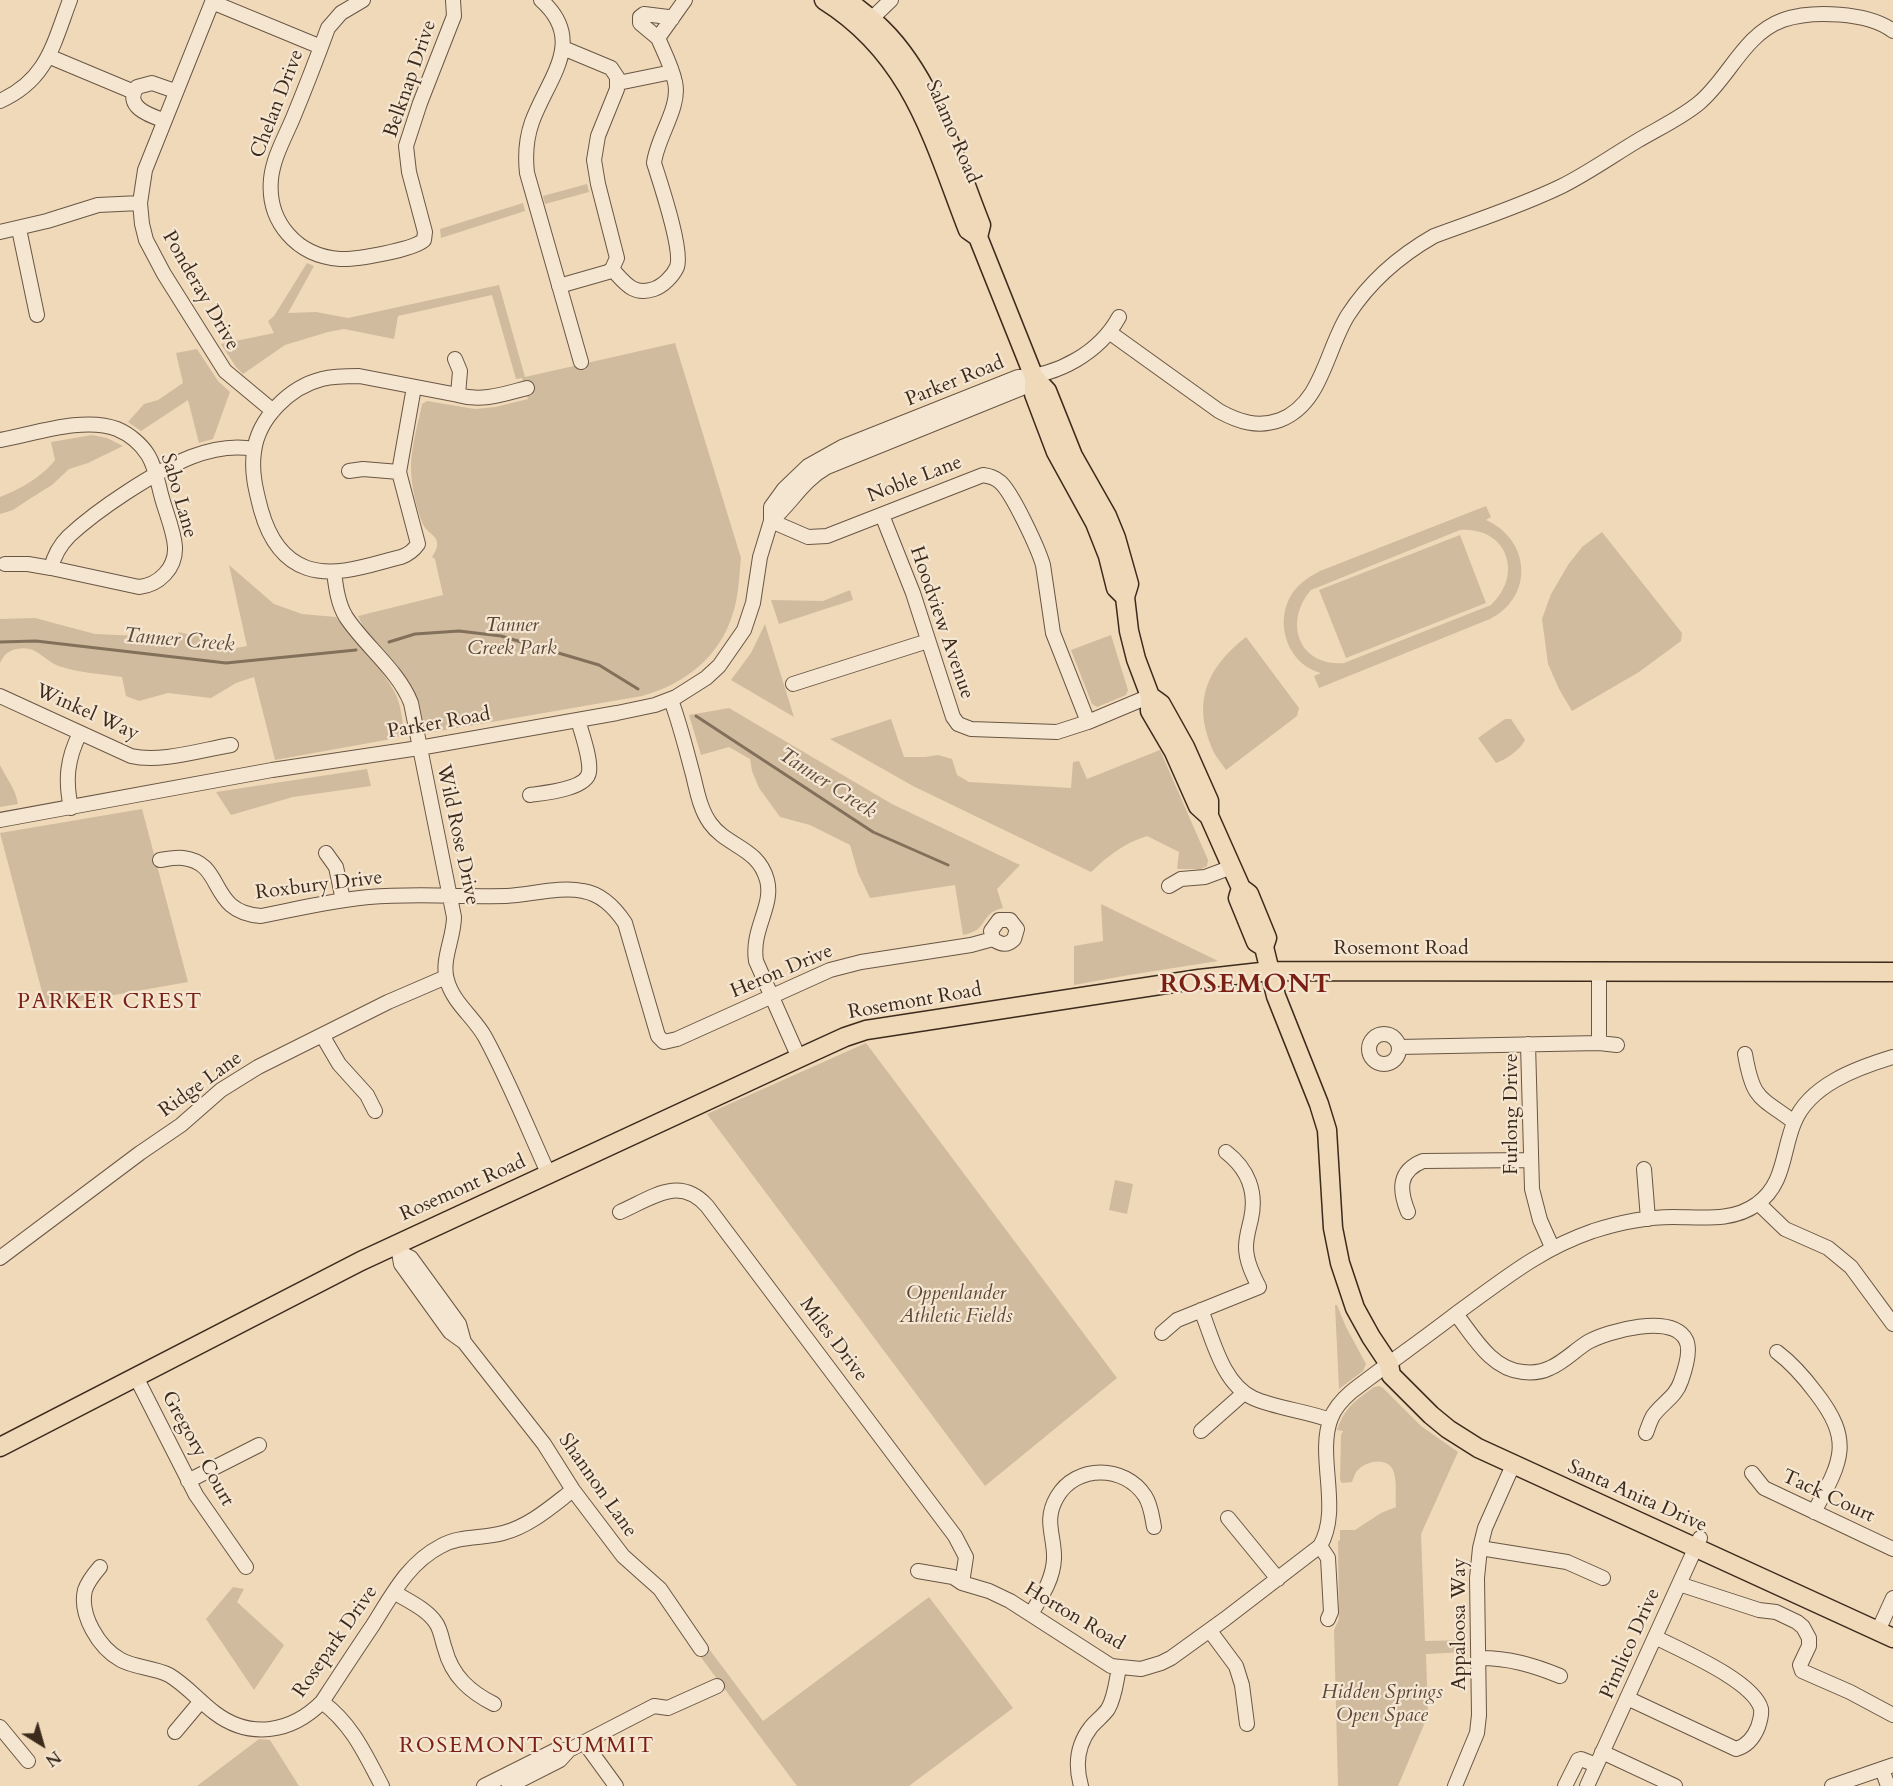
<!DOCTYPE html>
<html>
<head>
<meta charset="utf-8">
<style>
  body { margin:0 }
  #map { position:relative; width:1893px; height:1786px; overflow:hidden; background:#efd9b9; font-family:Cardo,serif }
  canvas { display:block }
  .north { position:absolute; left:12px; top:1714px; width:60px; height:60px; -webkit-text-stroke:4px #f5e6d2; paint-order:stroke; rotate:143deg; font-size:16px; font-weight:700; line-height:24px; text-align:center; color:#3c2a1d }
  .north::after { content:''; display:block; margin:auto; width:21px; height:27px; background:#3c2a1d; clip-path:polygon(50% 0,100% 100%,50% 72%,0 100%) }
</style>
</head>
<body>
<div id="map">
<canvas width="1893" height="1786"></canvas>
<div class="north">N</div>
</div>
<script>
const context = document.querySelector('canvas').getContext('2d');
context.lineJoin = 'round';
function fill(path, color) { context.fillStyle = color; context.fill(path, 'evenodd'); }
function strokePath(path, color, width, dash) { context.strokeStyle = color; context.lineWidth = width; context.lineCap = dash ? 'butt' : 'round'; context.setLineDash(dash || []); context.stroke(path); }
function write(font, color, halo, rows, align = 'center') {
  context.font = font + ' Cardo,serif'; context.lineWidth = 4.5; context.setLineDash([]); context.textBaseline = 'middle'; context.strokeStyle = halo; context.fillStyle = color; for (const [text, x, y, turn = 0] of rows) {
    context.save(); context.translate(x, y); context.rotate((+turn || 0) * Math.PI / 180); context.textAlign = isNaN(turn) ? turn : align; if (halo) context.strokeText(text, 0, 0); context.fillText(text, 0, 0); context.restore();
  }
}
fill(new Path2D(`
  M587,184L589,192L545,204L543,196Z
  M523,203L525,211L441,238L440,229Z
  M307,263L314,266L288,313L316,312L348,318L499,285L525,377L675,343L741,558C739,576 739,595 733,613C720,657 685,684 642,696L428,733L424,731L418,706L411,688L368,636L358,616L443,595L435,559L432,557C447,535 426,536 422,522C416,506 411,485 411,468C411,447 418,424 422,404L427,401L475,409L495,407L528,399L522,378L516,379L492,295L398,316L394,339L344,329L328,332L285,345L243,374L236,367L221,344L274,333L268,321L274,316Z
  M197,349L218,381L230,392L213,439L199,443L188,400L141,431L128,422L144,404L158,400L183,383L176,353Z
  M92,435L107,438L123,446L88,463L69,469L52,485L31,498L13,510L0,514V497C19,490 43,476 55,460L51,442Z
  M1486,506L1491,517L1486,520C1531,540 1534,597 1490,619L1319,688L1314,676L1321,673C1290,665 1275,628 1289,599C1296,585 1307,578 1320,571ZM1460,530C1507,527 1524,574 1491,605L1344,663C1299,667 1283,622 1311,590Z
  M1602,532L1682,633L1681,641L1639,672L1572,711L1559,689L1548,664L1542,619L1551,594L1568,565L1582,547Z
  M1460,535L1486,603L1346,658L1319,590Z
  M229,565L274,604L302,614L336,617C355,642 379,664 394,691C401,703 402,719 404,732L397,738L275,760L254,677L236,683L211,698L168,693L139,701L126,696L122,677C102,674 81,673 62,667C44,662 37,644 17,649C7,651 4,655 0,663V619L35,618L95,634L140,636L145,642L177,645L181,638L178,632L214,640L220,651L247,646Z
  M850,590L853,600L779,624L771,600L823,601Z
  M765,624L794,717L731,680L751,653Z
  M1111,635L1128,690L1126,695L1097,707L1092,704L1071,650Z
  M1246,637L1299,708L1297,716L1226,770C1221,762 1214,755 1211,746C1192,699 1209,666 1246,637Z
  M729,708L892,804L1020,865L997,889L1003,908C980,912 989,931 963,935L955,885L870,898L858,873L850,845L810,825L780,817L759,788L752,771L750,759L729,747L701,755L689,715Z
  M891,719L904,757H925L938,755L952,759L957,775L969,782L1071,788L1073,762L1079,761L1087,779L1160,750L1208,860L1207,866L1201,869H1177L1179,852L1147,836C1124,843 1108,856 1091,872L913,786L830,739Z
  M1505,719H1511L1525,740C1520,750 1507,759 1496,763L1478,738Z
  M0,765C7,780 15,787 18,804L0,807Z
  M367,769L371,786L293,797L231,815L216,792Z
  M142,809L188,982L46,1007L0,833Z
  M1101,904L1218,961L1129,975L1074,985V946L1103,941Z
  M866,1043L1117,1378L985,1486L707,1114Z
  M1115,1180L1133,1184L1127,1214L1109,1210Z
  M1335,1305H1337L1346,1327L1366,1364L1363,1371L1339,1389Z
  M1379,1386L1383,1388L1421,1426L1458,1452L1421,1534L1425,1641L1467,1640V1652L1426,1654L1428,1715L1398,1786H1338L1334,1630L1339,1619L1338,1541L1340,1540V1530H1355L1381,1513L1396,1507C1395,1497 1397,1484 1394,1473C1390,1457 1369,1460 1359,1469C1355,1472 1354,1477 1352,1482L1342,1483L1340,1480L1341,1435L1343,1431L1337,1430C1345,1407 1355,1401 1374,1387Z
  M233,1587L244,1589L237,1602L284,1645L254,1690L206,1619Z
  M929,1597L1013,1708L909,1786H797L697,1652L706,1645L763,1721Z
  M259,1739L270,1740L299,1786H197Z`), '#d1bb9e');
strokePath(new Path2D(`
  M0,642L36,641L226,663L356,650
  M389,642L415,634L459,631L501,636L599,665L638,689
  M696,716L873,832L948,865`), '#83705b', 3);
const minor = new Path2D(`
  M213,0L145,170L140,203L142,224L146,240L164,274L225,371L273,411
  M363,0L341,13L328,28C317,58 305,89 293,118C285,137 273,158 271,179C267,222 297,256 340,259C355,260 413,250 424,240L425,232L409,172L406,146L420,103L454,16L453,0
  M541,0C587,41 548,78 532,122C526,139 525,155 527,173L581,362
  M212,2L321,47
  M865,25L891,0
  M658,38L640,23V17L644,14L668,17L672,19
  M48,56L134,92
  M618,83L672,72
  M0,101C47,80 53,45 70,0
  M163,120C148,115 124,106 137,87L152,83L175,91
  M19,229L37,315
  M0,232L47,221L98,205L140,203
  M612,269C625,283 633,296 654,289C663,286 673,276 677,267C683,250 660,182 654,163C657,137 681,107 675,82C672,67 664,52 658,38L685,0
  M559,286L608,272L612,269L617,258L598,184L594,160L598,136L617,89V77L611,68L563,48
  M1109,332L1219,411C1239,422 1258,428 1280,420C1322,404 1326,350 1348,315C1370,281 1399,256 1434,236C1477,220 1521,206 1562,186C1588,173 1612,156 1637,141C1657,129 1681,118 1699,103C1729,78 1744,34 1783,20C1812,10 1868,12 1893,31
  M455,359L460,371L458,395
  M414,387L399,472L418,544C413,551 409,554 401,557C372,564 337,578 307,568C281,559 268,535 261,510C256,491 251,472 254,452C258,418 290,387 322,379C334,376 347,376 359,376L458,395C482,402 504,394 527,388
  M0,440C34,434 84,416 117,429C129,434 141,444 148,455C156,468 158,484 162,498C166,513 174,531 175,547C176,568 159,585 139,587L51,568L28,564H5
  M349,471L363,469L399,472
  M882,515L913,593L953,717L958,724L971,729L1057,732L1088,722L1150,696
  M771,521L808,537L827,536L983,475C989,476 995,477 1000,482C1012,492 1038,548 1043,565L1053,633L1088,722
  M771,521C792,503 802,481 827,467L1022,388L1034,377
  M51,568C54,556 60,545 69,536C98,509 154,472 191,457C212,449 233,445 254,449
  M334,572C336,588 338,604 346,617C365,646 398,670 411,703L454,917C454,938 441,960 447,980C453,1003 474,1017 485,1037C509,1081 528,1129 549,1175
  M793,684L928,641
  M0,696L131,756C160,763 201,750 231,745
  M671,700C680,724 686,749 693,775C697,791 700,809 710,823C727,847 758,847 767,880C774,906 751,929 756,961L799,1058
  M530,795C544,793 587,789 589,772C591,759 582,734 578,720
  M71,808C65,780 67,759 80,733
  M0,820L272,770L419,748L617,713L655,705L676,697L706,678L719,666L744,630L753,603L760,557L771,521V507L784,489L808,466L842,447L1018,377C1058,376 1100,352 1119,317
  M326,853L336,867L343,900
  M160,860C167,859 175,857 183,858C226,863 207,912 261,916C297,909 333,900 369,897C415,893 461,897 506,896C530,895 560,886 583,891C602,894 615,908 625,923L658,1036L664,1042L677,1039L830,970L861,962L971,945L993,939C1001,945 1007,946 1014,939L1017,929L1010,920H999L991,931L993,939
  M1169,886L1181,879L1205,877L1232,867
  M1599,971V1043
  M1369 1049a15 15 0 1 1 30 0a15 15 0 1 1-30 0Z
  M322,1035L339,1064L367,1095L375,1111
  M1528,1044L1532,1189L1540,1220L1552,1247
  M1399,1047L1599,1043L1617,1045
  M1745,1054C1753,1100 1759,1096 1794,1122
  M1644,1169L1648,1219
  M1759,1204L1785,1229L1828,1248L1851,1267L1893,1324
  M620,1212C652,1198 679,1175 707,1206L955,1536L966,1557L962,1583
  M1408,1212C1399,1190 1398,1171 1423,1161L1531,1160
  M395,1245L399,1252L401,1264L450,1332L464,1342L544,1444L573,1490L623,1556L660,1589L701,1649
  M399,1252L411,1258L459,1324L464,1342
  M0,1258L140,1153L181,1125L221,1090L258,1067L388,1002L446,977
  M1201,1310C1213,1339 1222,1383 1253,1398C1275,1408 1306,1411 1330,1420
  M1456,1314C1474,1337 1491,1369 1523,1372C1532,1373 1542,1372 1550,1368C1564,1362 1575,1350 1588,1342C1608,1331 1672,1313 1686,1340C1691,1350 1685,1370 1681,1381C1676,1397 1662,1403 1653,1416C1650,1421 1648,1428 1646,1433
  M1162,1333L1177,1320L1259,1287C1253,1275 1246,1261 1246,1247C1246,1237 1249,1228 1251,1219C1257,1192 1248,1169 1226,1152
  M1777,1352C1793,1364 1804,1377 1816,1393C1854,1442 1841,1462 1814,1512
  M136,1377L196,1495L246,1567
  M1201,1431L1244,1393
  M1752,1473L1764,1488L1893,1549
  M188,1481L259,1445
  M1228,1518L1278,1579
  M1320,1546L1328,1558L1331,1612L1328,1619
  M1480,1548L1567,1562L1603,1578
  M100,1567C94,1574 88,1581 85,1590C79,1615 99,1648 121,1660C136,1668 153,1667 169,1675C186,1685 199,1701 215,1713C251,1740 292,1732 322,1702C339,1676 356,1650 373,1625C392,1595 408,1563 441,1546C461,1535 482,1539 503,1533C530,1526 552,1506 573,1490
  M918,1571L953,1577L962,1583L989,1591L1010,1601L1111,1666L1141,1669L1161,1663L1171,1658L1225,1619L1320,1546C1342,1509 1316,1456 1331,1418C1335,1407 1343,1399 1351,1392C1386,1365 1422,1340 1457,1313C1503,1280 1538,1250 1593,1231C1618,1223 1646,1217 1673,1217C1701,1217 1733,1222 1757,1204C1785,1184 1782,1152 1794,1123C1809,1085 1857,1068 1893,1057
  M1679,1584L1759,1610L1776,1612L1797,1622L1803,1627L1809,1638V1646L1800,1665L1802,1671L1850,1692L1893,1715
  M394,1592C408,1601 427,1609 436,1623C441,1630 442,1641 445,1649C452,1676 470,1692 494,1704
  M1031,1614C1041,1597 1053,1580 1054,1559C1055,1536 1043,1521 1057,1497C1076,1464 1125,1465 1145,1496C1151,1505 1152,1517 1154,1527
  M1210,1631L1236,1666L1242,1685L1247,1724
  M1878,1631L1893,1598
  M1480,1658C1509,1658 1533,1665 1560,1676
  M1627,1698L1736,1749C1747,1746 1754,1737 1758,1727C1760,1721 1762,1715 1761,1709C1754,1681 1680,1650 1655,1637
  M322,1702C352,1724 365,1754 382,1786
  M0,1727L28,1761
  M175,1732L201,1701
  M584,1742L616,1786
  M1602,1752L1675,1786
  M1882,1769L1888,1786
  M484,1786L556,1750H569
  M509,1786L560,1760L569,1750L654,1706L668,1708L717,1686
  M1081,1786C1075,1765 1077,1745 1091,1727C1096,1721 1103,1716 1108,1709C1115,1697 1116,1682 1119,1668
  M1455,1786L1477,1733L1479,1715L1477,1578L1480,1548L1485,1528L1513,1465
  M1565,1786L1578,1760L1581,1759L1596,1765
  M1587,1786L1700,1538
  M1832,1786L1893,1765`);
const major = new Path2D(`
  M824,0C912,55 933,140 968,230L978,237
  M847,0C858,9 872,19 882,29C933,79 955,160 981,225L978,237L1034,377L1047,391L1073,456L1107,516L1116,538L1129,584L1125,597L1129,631L1136,659L1150,696V711L1174,752L1198,806L1209,816
  M1034,377V394L1056,452L1095,523L1108,556L1116,588L1125,597
  M1150,696L1161,704L1185,747L1209,801V816L1241,888L1249,894L1267,938L1264,947L1276,996L1319,1104L1327,1130L1333,1228L1340,1263L1355,1308L1371,1337L1389,1364L1391,1375L1431,1415L1448,1429L1478,1448L1893,1638
  M1241,888L1238,898L1256,942L1264,947
  M0,1447L361,1261L799,1058L845,1037L866,1030L1199,979L1270,971L1893,972`);
strokePath(minor, '#695644', 16);
strokePath(major, '#3c2a1d', 21);
strokePath(minor, '#f5e6d2', 14);
strokePath(major, '#efd9b9', 18);
write('20px', '#3c2a1d', '#f5e6d2', [
  ["Belknap Drive",411,79,-71],
  ["Chelan Drive",278,104,-69],
  ["Salamo Road",952,132,67],
  ["Ponderay Drive",200,291,60],
  ["Parker Road",955,382,-22],
  ["Noble Lane",915,480,-21],
  ["Sabo Lane",178,496,74],
  ["Hoodview Avenue",941,623,71],
  ["Winkel Way",87,713,24],
  ["Parker Road",439,724,-10],
  ["Wild Rose Drive",457,835,78],
  ["Roxbury Drive",319,886,-7],
  ["Rosemont Road",1401,949],
  ["Heron Drive",782,972,-23],
  ["Rosemont Road",915,1002,-10],
  ["Ridge Lane",201,1085,-36],
  ["Furlong Drive",1512,1114,-90],
  ["Rosemont Road",463,1189,-24],
  ["Miles Drive",833,1340,53],
  ["Gregory Court",197,1449,61],
  ["Shannon Lane",597,1486,55],
  ["Santa Anita Drive",1637,1497,24],
  ["Tack Court",1828,1497,25],
  ["Horton Road",1074,1617,31],
  ["Appaloosa Way",1460,1624,-90],
  ["Rosepark Drive",336,1642,-55],
  ["Pimlico Drive",1631,1644,-66]
]);
write('italic 20px', '#5a4737', '#f5e6d2', [
  ["Tanner",512,626],
  ["Creek Park",512,649],
  ["Oppenlander",956,1294],
  ["Athletic Fields",956,1317],
  ["Hidden Springs",1382,1693],
  ["Open Space",1382,1716]
]);
write('italic 21px', '#5f4d3c', '#f5e6d2', [
  ["Tanner Creek",179,641,5],
  ["Tanner Creek",827,784,33]
]);
context.letterSpacing = '1.5px';
write('22px', '#7a1f14', '#f5e6d2', [
  ["PARKER CREST",110,1003],
  ["ROSEMONT SUMMIT",527,1747]
]);
context.letterSpacing = '0px';
context.letterSpacing = '1.5px';
write('bold 26px', '#7a1f14', '#f5e6d2', [
  ["ROSEMONT",1246,986]
]);
context.letterSpacing = '0px';
</script>
</body>
</html>
